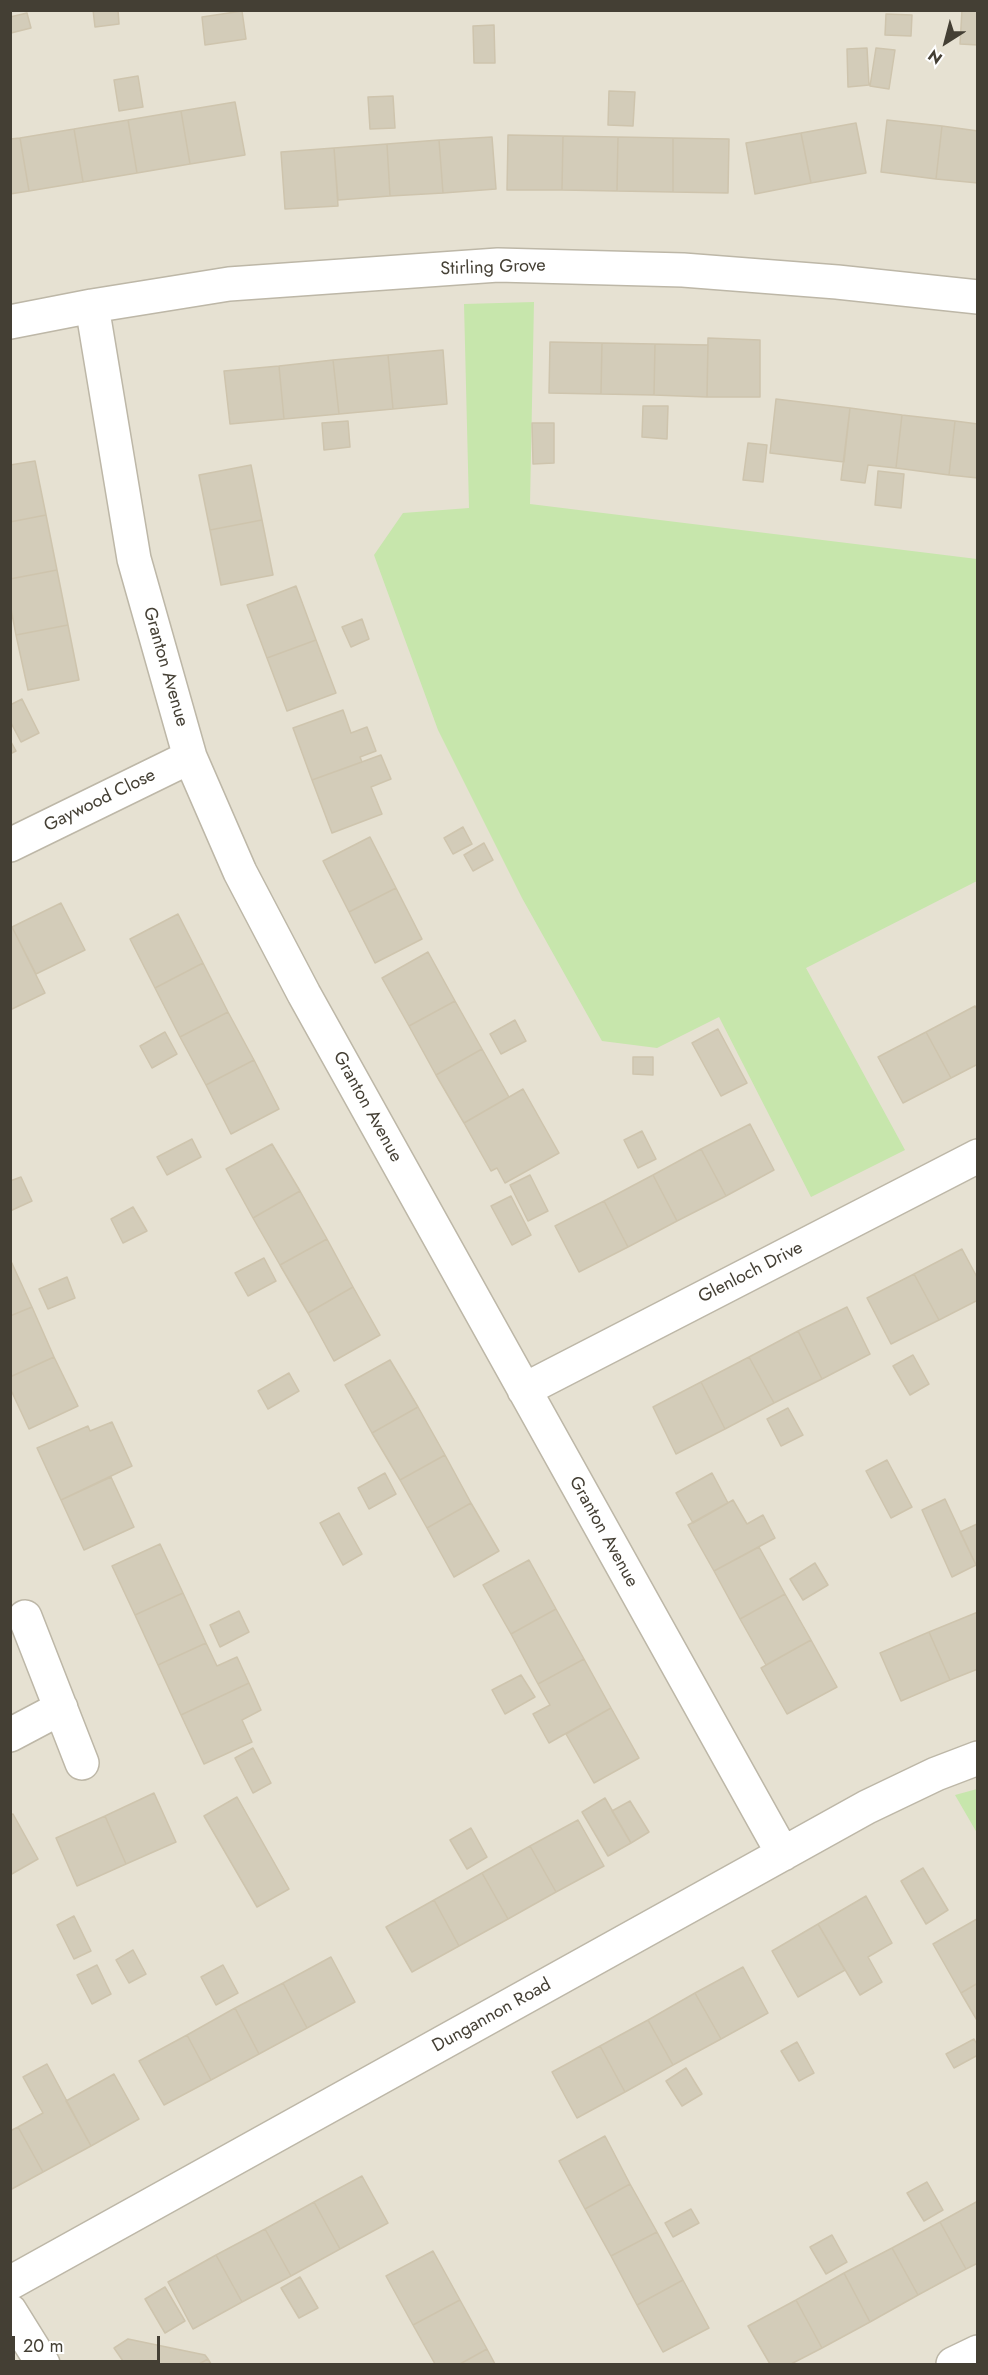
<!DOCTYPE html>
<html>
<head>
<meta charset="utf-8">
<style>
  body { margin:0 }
  #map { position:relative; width:988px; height:2375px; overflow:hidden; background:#f2efe4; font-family:Jost,sans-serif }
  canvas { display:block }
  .frame { position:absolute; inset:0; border:12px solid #443f34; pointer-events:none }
  .north { position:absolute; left:916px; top:12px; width:60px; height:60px; -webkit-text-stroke:4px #fff; paint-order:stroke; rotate:216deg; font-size:16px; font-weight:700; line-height:24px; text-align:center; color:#443f34 }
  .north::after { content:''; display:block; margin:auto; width:21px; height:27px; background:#443f34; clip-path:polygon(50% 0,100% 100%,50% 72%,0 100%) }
  .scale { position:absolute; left:12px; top:2336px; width:148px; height:27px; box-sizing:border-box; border:3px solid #443f34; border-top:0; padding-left:8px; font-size:18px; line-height:21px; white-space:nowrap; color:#443f34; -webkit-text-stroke:4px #fff; paint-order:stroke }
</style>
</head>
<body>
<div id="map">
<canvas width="988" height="2375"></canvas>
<div class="frame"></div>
<div class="north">N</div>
<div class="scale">20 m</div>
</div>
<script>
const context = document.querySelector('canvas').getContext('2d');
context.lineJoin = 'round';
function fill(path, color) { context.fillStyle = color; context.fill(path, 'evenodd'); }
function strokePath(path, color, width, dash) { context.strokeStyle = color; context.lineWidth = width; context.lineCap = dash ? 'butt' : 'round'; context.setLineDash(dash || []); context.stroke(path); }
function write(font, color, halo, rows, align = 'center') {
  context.font = font + ' Jost,sans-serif'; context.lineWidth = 5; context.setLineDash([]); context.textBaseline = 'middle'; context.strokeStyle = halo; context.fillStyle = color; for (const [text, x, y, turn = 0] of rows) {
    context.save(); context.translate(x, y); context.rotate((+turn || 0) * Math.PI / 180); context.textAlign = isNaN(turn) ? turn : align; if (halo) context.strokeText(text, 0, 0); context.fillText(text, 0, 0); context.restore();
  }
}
fill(new Path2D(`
  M11,11H977V2364H11Z`), '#e6e1d2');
fill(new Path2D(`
  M534,302L530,504L977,559V881L806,968L905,1150L811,1197L719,1017L657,1048L602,1041L522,898L438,730L374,555L403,513L469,508L464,304Z
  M977,1789H978L977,1833L955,1795Z`), '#c7e6ac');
const building = new Path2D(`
  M93,10H118L119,24L95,27Z
  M962,10H978V45L960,44Z
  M242,11L246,39L205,45L202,17Z
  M27,13L31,28L11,33L10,17Z
  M886,14L912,15L911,36L885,35Z
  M494,25L495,63H474L473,26Z
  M867,48L869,85L848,87L847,49Z
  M876,48L895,50L889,89L870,86Z
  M138,76L143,107L119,111L114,80Z
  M609,91L635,92L633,126L608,125Z
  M393,96L395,128L370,129L368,97Z
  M235,102L245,155L190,164L181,111Z
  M181,111L190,164L137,173L128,120Z
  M128,120L137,173L83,182L74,129Z
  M887,120L942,126L936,179L881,172Z
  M856,123L866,173L811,183L801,133Z
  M942,126L978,131V183L936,179Z
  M74,129L83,182L29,191L20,138Z
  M801,133L811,183L755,194L746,143Z
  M508,135L563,136L562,190H507Z
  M563,136L618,137L617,191L562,190Z
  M492,137L496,189L443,193L439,140Z
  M618,137L673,138V192L617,191Z
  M20,138L29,191L10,194V139Z
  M673,138L729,139L728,193L673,192Z
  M439,140L443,193L390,196L387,144Z
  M387,144L390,196L338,200L334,148Z
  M334,148L338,206L285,209L281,152Z
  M708,338L760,340V397H707Z
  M550,342L602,343L601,394L549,393Z
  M602,343L655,344L654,395L601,394Z
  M655,344L708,345L707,397L654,395Z
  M443,350L447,404L393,409L388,355Z
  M388,355L393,409L339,414L333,360Z
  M333,360L339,414L284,419L279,366Z
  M279,366L284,419L230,424L224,371Z
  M776,399L850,408L844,462L770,453Z
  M643,406H668L667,439L642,437Z
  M850,408L902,415L896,468L868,465L865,483L841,480Z
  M902,415L955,421L949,475L896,468Z
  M348,421L350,447L324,450L322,423Z
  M955,421L978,424V478L949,475Z
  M532,423H554V463L533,464Z
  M748,443L767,445L763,482L743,480Z
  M35,461L46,515L10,522V465Z
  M251,465L262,520L210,530L199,475Z
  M878,471L904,474L901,508L875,505Z
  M46,515L57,570L10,579V522Z
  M262,520L273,575L221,585L210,530Z
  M57,570L68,625L16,635L10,604V579Z
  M296,586L316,640L267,658L247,605Z
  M362,619L369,639L351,647L342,627Z
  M68,625L79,680L28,690L16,635Z
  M316,640L336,693L287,711L267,658Z
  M22,699L39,733L21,742L10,721V705Z
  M343,710L351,733L367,727L376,751L360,757L362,762L312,780L293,728Z
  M10,740L16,751L10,754Z
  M381,755L391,779L371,787L382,814L332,833L312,780Z
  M463,827L472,844L453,854L444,838Z
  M370,837L396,888L349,912L323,861Z
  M484,843L493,860L473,871L464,855Z
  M396,888L422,939L375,963L349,912Z
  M61,903L85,950L36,974L12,927Z
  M178,914L203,963L155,988L130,939Z
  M12,927L45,993L10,1010V928Z
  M428,952L455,1001L409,1026L382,978Z
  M203,963L228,1012L180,1037L155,988Z
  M455,1001L482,1049L436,1075L409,1026Z
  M975,1006L978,1011V1064L951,1078L926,1032Z
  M228,1012L254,1060L206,1085L180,1037Z
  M515,1020L526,1041L501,1054L490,1034Z
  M718,1029L747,1083L721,1096L692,1043Z
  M165,1032L177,1054L152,1068L140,1046Z
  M926,1032L951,1078L903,1103L878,1057Z
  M482,1049L509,1097L464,1123L436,1075Z
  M633,1057H653V1075L633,1074Z
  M254,1060L279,1109L231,1134L206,1085Z
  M523,1089L559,1153L505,1183L497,1168L491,1171L464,1123Z
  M750,1124L774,1170L726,1196L701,1149Z
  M642,1131L656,1159L638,1168L624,1140Z
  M192,1139L201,1157L167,1175L157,1157Z
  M272,1144L300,1191L253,1218L226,1169Z
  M701,1149L726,1196L677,1221L653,1175Z
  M530,1175L548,1211L528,1221L510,1185Z
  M653,1175L677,1221L628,1247L604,1201Z
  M21,1177L32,1201L10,1211V1181Z
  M300,1191L327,1239L280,1265L253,1218Z
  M511,1196L531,1235L512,1245L491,1206Z
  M604,1201L628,1247L579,1272L555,1226Z
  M133,1207L147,1231L123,1243L111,1219Z
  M327,1239L353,1287L308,1313L280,1265Z
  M962,1249L978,1279V1300L939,1320L914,1274Z
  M264,1258L276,1281L248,1296L235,1273Z
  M10,1259L32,1307L10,1316Z
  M914,1274L939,1320L891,1344L867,1298Z
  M67,1277L75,1298L48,1309L39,1289Z
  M353,1287L380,1335L334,1361L308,1313Z
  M32,1307L54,1357L10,1377V1316Z
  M847,1307L870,1354L822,1379L798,1331Z
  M798,1331L822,1379L774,1403L749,1357Z
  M913,1355L929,1384L910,1395L893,1366Z
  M54,1357L78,1406L29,1429L10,1388V1377Z
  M749,1357L774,1403L725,1429L701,1382Z
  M390,1360L418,1407L372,1433L345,1385Z
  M289,1373L299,1391L268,1409L258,1391Z
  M701,1382L725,1429L676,1454L653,1407Z
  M418,1407L445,1455L400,1480L372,1433Z
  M788,1408L803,1435L781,1446L767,1419Z
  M112,1422L132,1466L61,1500L37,1448L88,1426L90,1431Z
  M445,1455L471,1503L427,1528L400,1480Z
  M887,1460L912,1507L891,1518L866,1471Z
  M385,1473L396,1494L369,1509L358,1488Z
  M712,1473L728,1503L693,1523L676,1493Z
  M111,1477L134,1527L84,1550L61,1500Z
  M945,1499L976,1565L952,1577L922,1510Z
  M733,1500L747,1524L763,1515L775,1538L714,1571L688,1525Z
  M471,1503L499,1551L454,1577L427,1528Z
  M339,1513L362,1554L343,1565L320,1523Z
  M977,1524L978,1564L976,1565L960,1532Z
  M160,1544L183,1593L135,1615L112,1566Z
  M759,1547L785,1594L740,1619L714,1571Z
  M529,1560L556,1609L511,1634L483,1585Z
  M815,1563L828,1585L803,1600L790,1579Z
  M183,1593L206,1643L158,1665L135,1615Z
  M785,1594L811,1640L766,1665L740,1619Z
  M556,1609L584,1659L538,1684L511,1634Z
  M239,1611L249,1632L220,1647L210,1625Z
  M978,1612V1669L950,1680L929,1632Z
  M929,1632L950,1680L901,1701L880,1653Z
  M811,1640L837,1687L787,1714L761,1668Z
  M206,1643L217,1666L237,1657L249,1683L181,1715L158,1665Z
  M584,1659L611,1708L549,1743L533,1714L550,1705L538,1684Z
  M521,1675L535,1697L505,1714L492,1690Z
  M249,1683L261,1710L242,1720L252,1742L204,1764L181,1715Z
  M611,1708L639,1758L594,1783L566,1734Z
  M253,1748L271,1783L253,1793L235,1758Z
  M154,1793L176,1842L126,1864L105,1816Z
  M237,1797L289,1889L257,1907L204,1816Z
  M605,1798L631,1843L608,1856L582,1812Z
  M630,1801L649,1832L631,1843L612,1811Z
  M13,1814L38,1859L10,1875V1815Z
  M105,1816L126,1864L77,1886L56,1838Z
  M578,1820L604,1866L556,1892L530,1846Z
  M471,1828L487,1857L467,1869L450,1840Z
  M530,1846L556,1892L508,1919L482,1873Z
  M923,1868L948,1910L926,1924L901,1881Z
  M482,1873L508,1919L459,1946L434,1900Z
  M866,1896L892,1943L868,1957L882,1982L860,1995L818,1924Z
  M434,1900L459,1946L412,1972L386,1927Z
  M74,1916L91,1951L74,1959L57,1925Z
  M977,1919L978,1983L961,1993L933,1944Z
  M818,1924L845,1970L798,1997L772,1951Z
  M133,1950L146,1974L129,1983L116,1960Z
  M331,1957L355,2002L307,2028L283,1983Z
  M97,1965L111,1994L92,2004L77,1975Z
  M223,1965L238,1993L216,2005L201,1977Z
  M743,1967L768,2013L721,2039L695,1993Z
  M283,1983L307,2028L259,2054L235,2008Z
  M978,1983V2022L961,1993Z
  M695,1993L721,2039L673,2065L648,2020Z
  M235,2008L259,2054L211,2080L187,2035Z
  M648,2020L673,2065L625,2092L600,2046Z
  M187,2035L211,2080L164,2105L139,2061Z
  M974,2039L978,2046V2055L954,2068L946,2054Z
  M797,2042L814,2073L799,2081L781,2051Z
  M600,2046L625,2092L577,2118L552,2072Z
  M47,2064L91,2146L43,2172L18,2127L43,2113L23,2077Z
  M686,2068L702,2094L682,2106L666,2081Z
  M114,2074L139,2119L91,2146L66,2101Z
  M18,2127L43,2172L10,2190V2131Z
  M605,2136L630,2184L585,2209L559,2161Z
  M362,2176L388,2223L340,2249L314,2202Z
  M927,2182L943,2210L924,2221L907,2193Z
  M630,2184L657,2232L611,2256L585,2209Z
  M978,2201V2263L966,2269L940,2222Z
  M314,2202L340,2249L291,2276L265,2229Z
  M691,2209L699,2223L673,2237L665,2223Z
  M940,2222L966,2269L918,2295L892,2248Z
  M265,2229L291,2276L242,2302L216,2255Z
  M657,2232L683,2280L637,2305L611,2256Z
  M832,2235L847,2262L826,2274L810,2247Z
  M892,2248L918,2295L870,2322L844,2273Z
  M433,2251L460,2300L413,2325L386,2276Z
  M216,2255L242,2302L193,2329L168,2282Z
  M844,2273L870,2322L822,2348L796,2300Z
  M300,2277L318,2308L299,2318L281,2288Z
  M683,2280L709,2328L663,2352L637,2305Z
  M165,2287L185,2321L165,2333L145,2299Z
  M460,2300L487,2349L460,2364H435L413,2325Z
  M796,2300L822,2348L791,2364H770L748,2326Z
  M128,2339L205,2355L208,2359L199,2364H125L114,2348Z
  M487,2349L495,2364H460Z
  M208,2359L211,2364H199Z`);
fill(building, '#d3ccb9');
strokePath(building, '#cec4ad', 1.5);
const minor = new Path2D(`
  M92,306L134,559L190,757L240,872L304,994L783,1854
  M10,322L92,306L229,284L498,265L683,270L837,282L978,297
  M10,845L190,757
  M524,1390L978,1156
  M25,1617L82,1763
  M10,1735L61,1708
  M10,2283L867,1807L936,1774L978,1758
  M10,2311L43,2364
  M953,2364L978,2352`);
strokePath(minor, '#bdb7a7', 36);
strokePath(minor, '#fff', 33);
write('18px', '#443f34', '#fff', [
  ["Stirling Grove",493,268,-2],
  ["Granton Avenue",165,667,74],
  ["Gaywood Close",100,801,-26],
  ["Granton Avenue",367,1107,61],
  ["Glenloch Drive",751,1273,-27],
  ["Granton Avenue",603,1532,61],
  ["Dungannon Road",492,2016,-29]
]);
</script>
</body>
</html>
